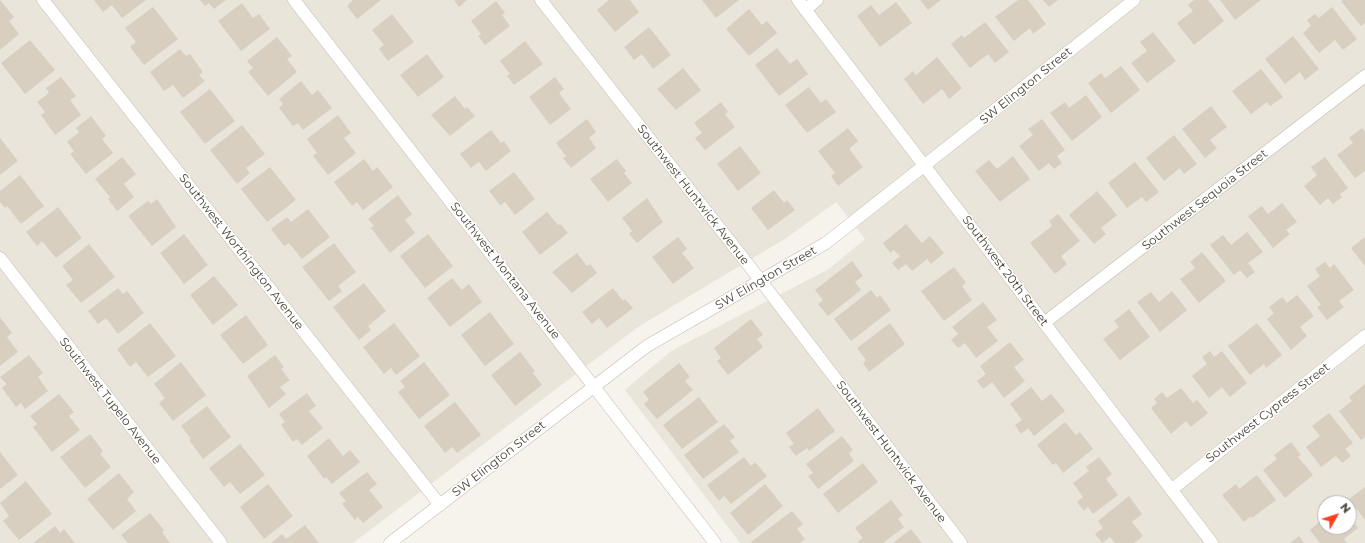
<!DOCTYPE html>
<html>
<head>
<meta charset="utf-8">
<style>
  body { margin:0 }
  #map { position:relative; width:1365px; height:543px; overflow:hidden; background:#f6f3ec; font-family:Montserrat,sans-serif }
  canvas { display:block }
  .north { position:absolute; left:1317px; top:495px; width:40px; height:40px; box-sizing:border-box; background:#fff; border:1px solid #b7b4b0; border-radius:50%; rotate:51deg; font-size:11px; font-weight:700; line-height:16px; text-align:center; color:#4b4439 }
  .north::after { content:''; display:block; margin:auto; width:14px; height:18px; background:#fc3f1d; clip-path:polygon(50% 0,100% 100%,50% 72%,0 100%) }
</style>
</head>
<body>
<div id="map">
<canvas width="1365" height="543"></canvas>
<div class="north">N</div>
</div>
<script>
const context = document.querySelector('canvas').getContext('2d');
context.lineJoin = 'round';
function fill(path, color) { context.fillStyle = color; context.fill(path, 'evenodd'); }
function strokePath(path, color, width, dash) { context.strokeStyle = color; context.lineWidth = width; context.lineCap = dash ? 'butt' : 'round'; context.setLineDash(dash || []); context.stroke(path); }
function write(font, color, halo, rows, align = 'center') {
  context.font = font + ' Montserrat,sans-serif'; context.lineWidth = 3; context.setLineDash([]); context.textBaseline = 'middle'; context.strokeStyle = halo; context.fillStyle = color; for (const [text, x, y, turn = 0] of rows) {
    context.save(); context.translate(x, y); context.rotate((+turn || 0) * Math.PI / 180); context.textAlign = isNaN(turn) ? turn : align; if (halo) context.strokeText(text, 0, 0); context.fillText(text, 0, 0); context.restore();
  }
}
fill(new Path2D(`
  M0,0H1365V543H740L625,390L671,351L829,269L865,239L836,202L785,239L638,327L353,543H0ZM1325,503H1349V527H1325Z`), '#eae5da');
fill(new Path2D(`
  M0,0L14,17L9,21L19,34L0,50Z
  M94,0H146L122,18L112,5L103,12Z
  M200,0H226L214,9L209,3L205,6Z
  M353,0H381L357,19L347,6Z
  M454,0H467L459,7Z
  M609,0H630L639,12L615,32L597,10Z
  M702,0H739L716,18Z
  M920,0H941L928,10Z
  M1018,0H1028L1046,24L1033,34L1030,28L1014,41L995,17Z
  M1043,0H1058L1049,7Z
  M1194,0H1208L1224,21L1194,45L1177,23L1193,11L1188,5Z
  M1220,0H1261L1235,20Z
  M1343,0H1365V23L1361,26L1341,1Z
  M496,1L505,13L502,15L510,26L485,45L478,36L481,34L471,21Z
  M896,2L912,23L880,47L857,16L871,5L879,15Z
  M242,3L253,18L259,14L270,29L241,51L218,21Z
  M153,7L178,39L144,65L130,47L136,42L125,28Z
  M1332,7L1357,39L1343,50L1335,40L1319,53L1303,33L1311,26L1307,20L1315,14L1319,18Z
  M749,9L762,25L767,21L777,33L749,56L726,29Z
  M392,14L414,42L388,61L379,49L384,45L372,30Z
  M985,22L1009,52L995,63L988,54L970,68L951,44L962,35L964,38Z
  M649,27L671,55L653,69L642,54L634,60L624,47Z
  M1153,32L1176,61L1147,83L1131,63L1147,51L1140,42Z
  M1293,36L1319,69L1305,80L1300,72L1285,84L1265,59Z
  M277,37L292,56L287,59L297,72L268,96L248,72L253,68L247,61Z
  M30,40L55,70L25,94L1,63Z
  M525,41L543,64L514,85L507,76L510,74L500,61Z
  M777,48L790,64L797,59L808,74L779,96L755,65Z
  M180,49L186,56L190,54L203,72L199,75L205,81L183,98L173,85L164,91L150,72Z
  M427,54L444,77L418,97L400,75Z
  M937,57L962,88L949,99L942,89L923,104L904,79L913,71L916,75Z
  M1121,66L1140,90L1111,113L1088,83L1101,73L1105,78Z
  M683,68L701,90L676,110L657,89Z
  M1261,69L1283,97L1270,106L1267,102L1251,114L1232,91Z
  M61,77L76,96L70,100L81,115L55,135L41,115L45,112L37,102L49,93L46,88Z
  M555,77L564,89L559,93L571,109L550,125L529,97Z
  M301,81L312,95L318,90L332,108L303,130L298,123L293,126L279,108L283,104L279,99Z
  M809,87L821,103L826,99L836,112L807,133L785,105Z
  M210,89L235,121L205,144L180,112Z
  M1086,95L1102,117L1072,141L1050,113L1065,102L1069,108Z
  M455,96L465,109L467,107L475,116L450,136L431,115Z
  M721,102L728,112L725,114L735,127L705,150L695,138L702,133L694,123Z
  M1211,106L1227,127L1210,140L1217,148L1205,158L1182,129Z
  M338,115L351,133L344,138L356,153L328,175L313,156L317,153L307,139Z
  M91,116L106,136L102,139L113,153L86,174L70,154L74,151L67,142L79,132L76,128Z
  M587,119L596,132L589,138L596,148L571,168L563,158L566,156L556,143Z
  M1042,119L1065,150L1057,156L1062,163L1054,169L1049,163L1039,171L1019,146L1033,135L1028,129Z
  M242,125L265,154L246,168L250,173L237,184L210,150Z
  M848,128L858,141L849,149L863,167L838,186L831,176L835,173L818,151Z
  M1362,128L1365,132V171L1355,178L1337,155L1353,143L1349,138Z
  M491,130L501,143L504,141L511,151L486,171L479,162L471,168L460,154Z
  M1174,135L1197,164L1184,174L1180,168L1164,181L1146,158Z
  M0,138L18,161L0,175Z
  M740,146L761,173L738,191L717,164Z
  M1013,156L1030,179L1000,202L975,171L989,160L997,169Z
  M122,157L136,174L124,184L134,197L117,211L108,199L110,197L95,179Z
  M1325,157L1348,188L1340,194L1342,197L1333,204L1328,198L1320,205L1304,186L1317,175L1311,167Z
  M364,159L373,171L377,167L393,187L363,210L357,202L352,206L334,182Z
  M617,159L626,171L624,173L632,183L608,202L590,179Z
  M1135,162L1159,192L1146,202L1142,197L1127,208L1108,183Z
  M270,167L296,200L267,222L241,189Z
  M514,172L535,199L515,215L505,202L500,205L489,191Z
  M20,175L44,206L21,224L7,206L5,208L0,202V191Z
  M774,190L784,203L787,200L795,210L768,230L751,208Z
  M1097,191L1117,215L1101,228L1106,234L1094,244L1069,215Z
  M398,195L412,214L405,220L415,233L390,253L371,228L374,226L368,219Z
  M647,198L663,222L637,243L629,234L632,231L622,218Z
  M157,199L176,227L152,246L128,216L148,201L151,204Z
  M1282,203L1297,222L1286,230L1290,234L1273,248L1248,216L1262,206L1268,214Z
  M58,207L82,238L56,258L42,241L37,246L26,232Z
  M308,209L330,237L302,259L289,243L284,246L271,229L287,217L291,222Z
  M547,212L558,225L560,224L568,233L540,255L522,232Z
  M1058,214L1080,241L1061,256L1067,264L1055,274L1030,243L1052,226L1049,221Z
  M906,224L922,243L930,236L944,253L931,264L927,259L912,271L906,264L898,270L892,263L900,256L894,250L890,253L883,243Z
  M1247,232L1263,252L1248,263L1255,272L1247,278L1240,270L1234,275L1210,245L1223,235L1231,245Z
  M184,234L208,265L184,284L160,253Z
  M428,234L453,266L425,288L400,256Z
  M678,237L687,249L682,253L694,268L673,284L652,257Z
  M1365,237V266L1351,248Z
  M334,243L356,272L338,286L342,291L329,301L302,267Z
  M89,244L115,277L81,303L66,285L73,280L62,266Z
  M1202,252L1226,281L1199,303L1180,279L1195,268L1190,262Z
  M577,253L587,266L590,264L597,273L572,293L552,272Z
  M852,261L863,276L855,282L861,290L828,316L818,304L823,300L815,290Z
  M1325,262L1330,268L1334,264L1354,290L1339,301L1344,307L1327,320L1317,307L1321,305L1307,286L1320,276L1315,269Z
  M954,267L966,283L962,286L972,300L944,321L921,291Z
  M214,276L238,305L213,325L190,295Z
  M452,278L462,290L469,284L482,302L450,327L427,298Z
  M364,283L386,311L368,326L371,330L359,340L333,307Z
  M118,288L123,294L127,291L144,313L118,334L106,318L98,324L88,311Z
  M613,288L623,301L625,299L633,308L607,328L599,318L592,324L582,312Z
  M871,290L877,298L880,295L891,310L851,341L834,319Z
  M1172,291L1187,310L1160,332L1137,302L1151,292L1159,302Z
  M1297,295L1314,316L1300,327L1307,336L1291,350L1267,319L1274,313L1269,307L1282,297L1287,303Z
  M983,302L997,320L987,327L998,341L976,358L965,343L958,348L951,340L958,334L952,327Z
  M1129,309L1150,337L1120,360L1103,339L1119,327L1114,321Z
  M490,312L514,344L485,366L461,335Z
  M246,315L268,345L243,364L220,335Z
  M0,317L12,333L7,337L18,352L0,366Z
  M751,319L763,335L757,339L763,347L728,375L717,361L721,358L714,348Z
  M150,323L176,356L148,377L136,362L130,367L117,349Z
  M394,323L420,356L396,375L391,368L384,374L363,347Z
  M890,323L905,344L869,372L863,363L866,360L857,348Z
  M1257,323L1282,355L1266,368L1264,364L1250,375L1228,346Z
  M1010,342L1024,360L1014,367L1025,381L1004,398L992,382L983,389L977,381L986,374L980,366Z
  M1210,351L1214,357L1222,351L1247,383L1230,397L1222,387L1209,398L1192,376L1207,364L1202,357Z
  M520,352L535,371L533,373L542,385L515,406L491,375Z
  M29,355L43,373L38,377L48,391L25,409L21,403L16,407L2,388L7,384L0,377Z
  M275,355L284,367L281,369L290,380L280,387L286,394L269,408L247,376Z
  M181,362L206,395L173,421L159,403L165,398L154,384Z
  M424,362L450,395L419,419L398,392L405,387L400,381Z
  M679,363L690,377L685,381L693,390L657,419L644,404L649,400L643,392Z
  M1365,384V437L1361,440L1339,411L1352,401L1349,397Z
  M1031,387L1042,401L1051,394L1065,411L1034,436L1028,428L1021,434L1015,425L1022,420L1010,404Z
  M1181,388L1193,403L1197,400L1208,413L1191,427L1186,421L1171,434L1151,408L1157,403L1154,399L1162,392L1167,398Z
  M307,393L316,406L309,411L323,428L302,445L297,439L293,442L281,425L285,422L279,414Z
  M59,394L74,412L69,416L80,430L52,452L33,427L37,424L30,416Z
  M699,397L718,422L682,449L663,425Z
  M455,402L481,435L457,453L452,447L445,453L424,426Z
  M207,406L231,437L203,459L189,440L191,439L181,426Z
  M818,408L835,431L809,451L807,448L796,456L789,447L794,444L786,433Z
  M1329,413L1353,443L1345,449L1351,456L1342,463L1336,456L1321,467L1306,447L1320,436L1312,426Z
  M1065,422L1076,435L1080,432L1093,449L1063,473L1056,463L1053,465L1037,445Z
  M724,424L735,437L730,441L739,452L703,479L684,455Z
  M90,434L103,451L100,454L111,467L85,488L60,457Z
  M842,436L853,450L849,453L854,461L818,489L808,476L813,473L806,464Z
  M329,438L343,456L350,450L360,462L332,484L326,477L324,479L307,456Z
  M1291,442L1301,455L1298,457L1313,475L1285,498L1263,470L1277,459L1274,455Z
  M240,444L265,475L240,494L230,482L224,487L209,468Z
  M0,452L18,475L0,489Z
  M744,457L751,466L755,462L767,476L731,504L724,496L719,501L707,485Z
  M1099,457L1112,474L1106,479L1118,495L1093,514L1088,507L1084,511L1077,502L1083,497L1073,483L1089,471L1086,467Z
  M863,463L878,482L838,513L823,494Z
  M367,472L377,484L369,490L383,507L363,523L358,517L355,520L342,504L346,501L339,493Z
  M119,473L134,492L127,499L136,511L113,530L87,499Z
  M1257,475L1276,500L1252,518L1251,516L1244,522L1222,495L1236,484L1239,489Z
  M26,481L52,514L19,540L3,521L9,516L0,503Z
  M268,484L293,516L264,539L240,507Z
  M765,484L783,506L748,535L730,513Z
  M1365,487V520L1349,499Z
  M1129,496L1142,514L1132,522L1143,536L1134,543H1115L1110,537L1102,543L1095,534L1103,528L1098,521Z
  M891,500L903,515L898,519L904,527L883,543H859L858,541L863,538L855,528Z
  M1325,509V527H1349V517L1358,528L1344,539L1347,543H1320L1310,530L1323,519L1318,514Z
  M792,511L803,524L797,529L805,539L800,543H752L751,542Z
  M150,513L164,530L162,532L170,543H128L121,535Z
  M305,525L319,543H271L282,534L286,539Z
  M55,526L60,533L64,529L75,543H33Z
  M911,529L922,543H893Z
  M1299,536L1304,543H1290Z`), '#d8cfc1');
const minor = new Path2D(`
  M43,0L440,505
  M294,0L715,543
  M541,0L761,281L961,543
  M798,0L1212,543
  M805,10L817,0
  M0,258L221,543
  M1044,323L1365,76
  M1171,490L1365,336
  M390,543L647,346L826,243L1134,0`);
strokePath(minor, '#c2bbae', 13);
strokePath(minor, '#fff', 12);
write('12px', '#4b4439', '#fff', [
  ["SW Elington Street",1026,86,-39],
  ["Southwest Huntwick Avenue",693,195,52],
  ["Southwest Sequoia Street",1205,200,-38],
  ["Southwest Worthington Avenue",241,252,52],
  ["Southwest Montana Avenue",505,271,52],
  ["Southwest 20th Street",1005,271,53],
  ["SW Elington Street",766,278,-30],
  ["Southwest Tupelo Avenue",110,401,52],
  ["Southwest Cypress Street",1268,413,-38],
  ["Southwest Huntwick Avenue",891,452,53],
  ["SW Elington Street",499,459,-38]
]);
</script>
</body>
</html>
